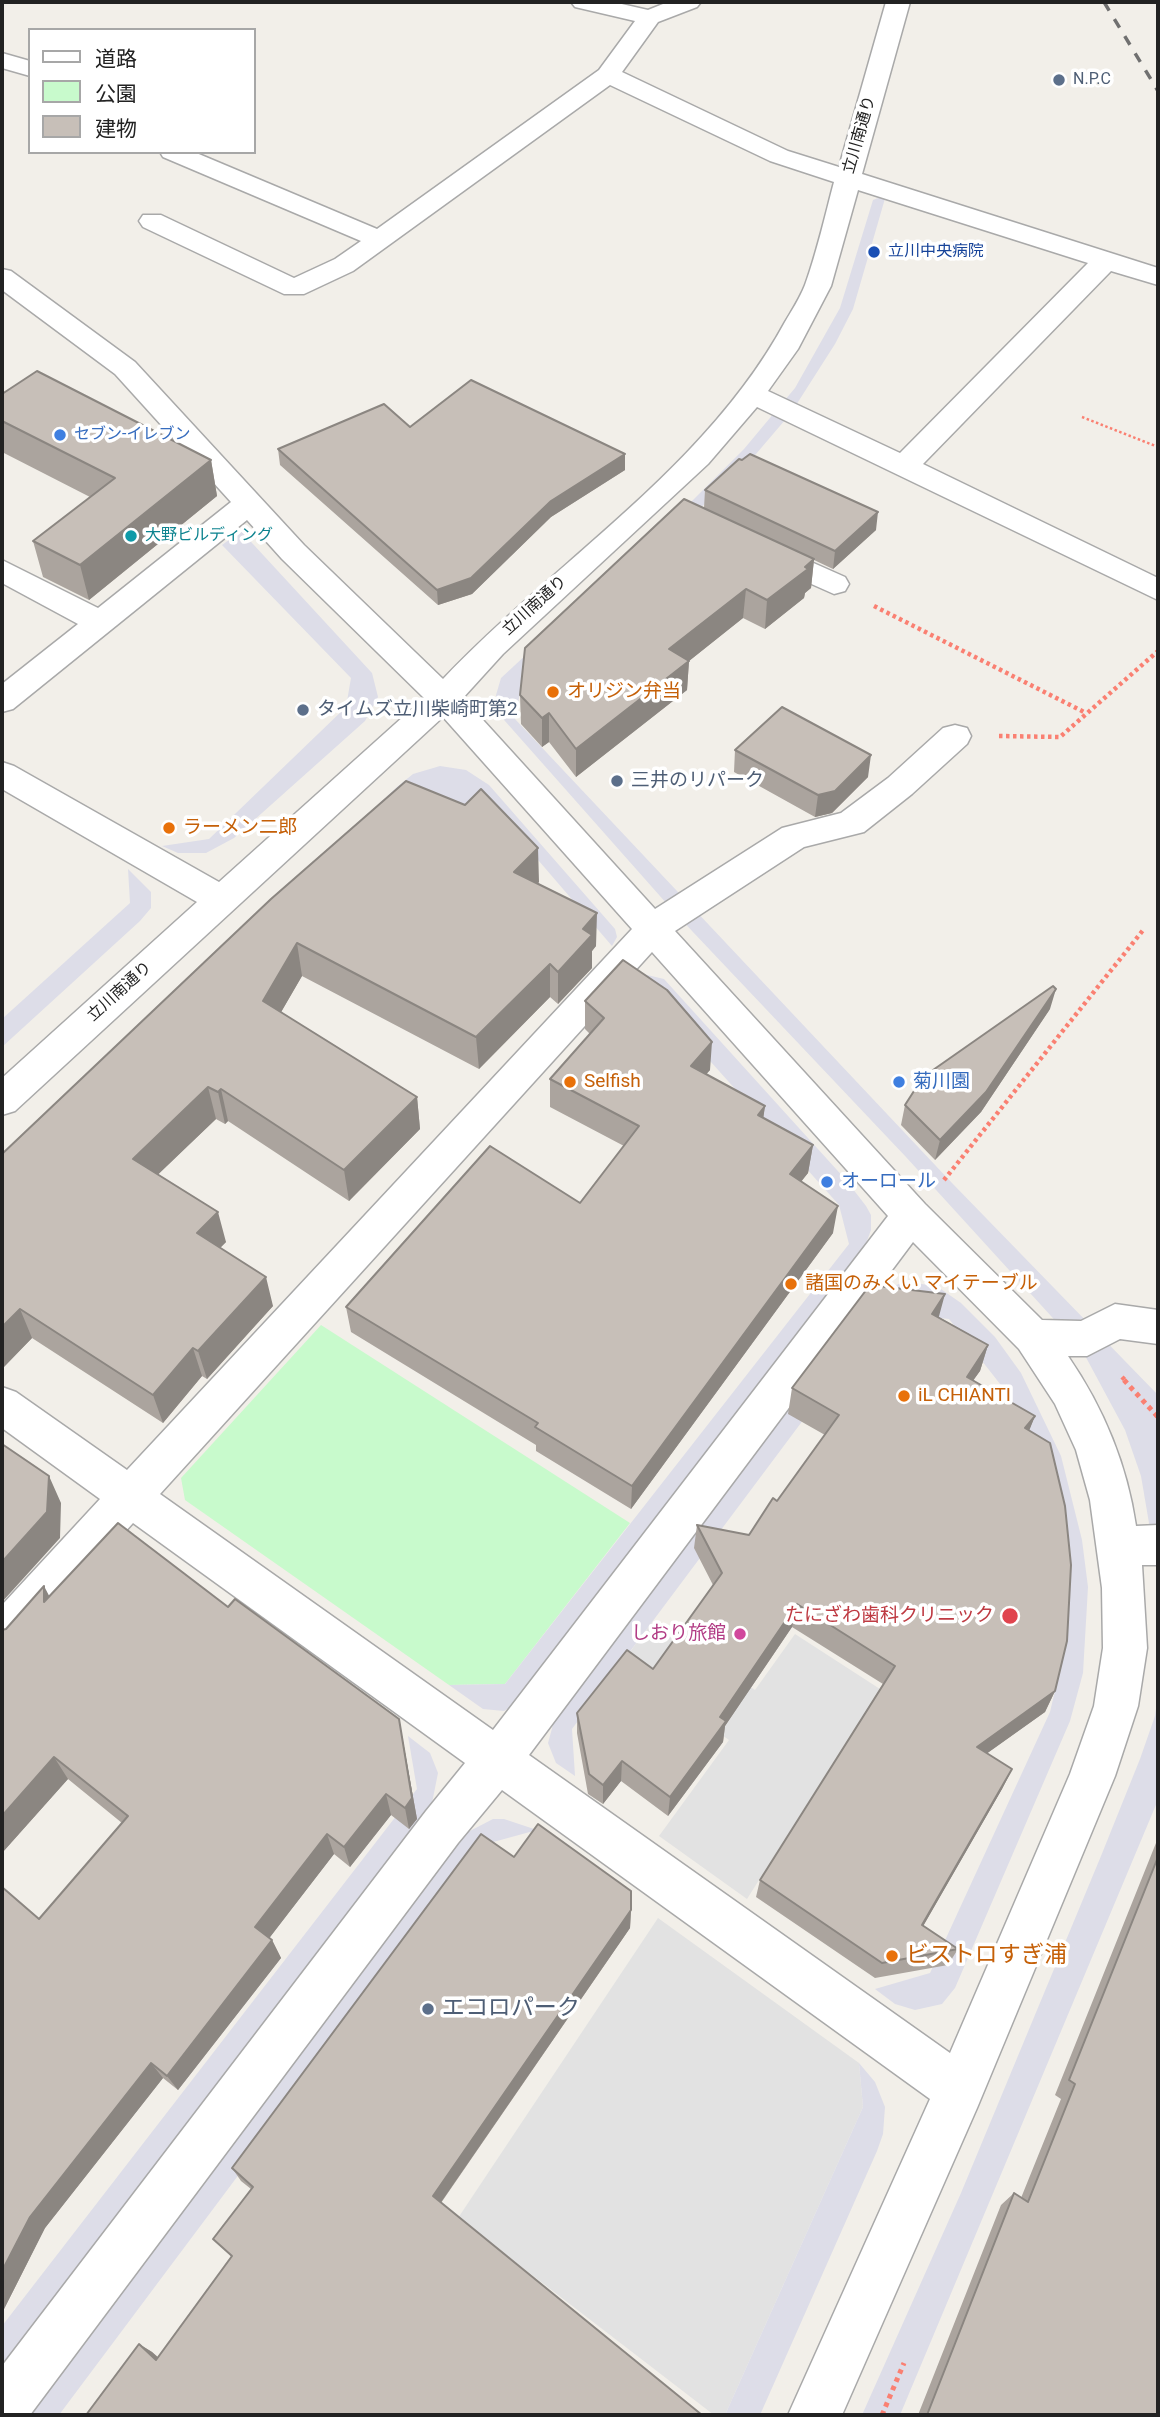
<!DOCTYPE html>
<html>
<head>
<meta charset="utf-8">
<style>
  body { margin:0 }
  #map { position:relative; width:1160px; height:2417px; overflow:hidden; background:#f2efe9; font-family:Roboto,"Noto Sans JP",sans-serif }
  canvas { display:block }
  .frame { position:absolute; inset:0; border:4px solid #222; pointer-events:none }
  .legend { position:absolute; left:28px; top:28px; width:228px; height:126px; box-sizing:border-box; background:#fff; border:2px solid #a7a7a7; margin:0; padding:9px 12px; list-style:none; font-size:21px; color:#222 }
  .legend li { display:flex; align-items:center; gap:14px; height:35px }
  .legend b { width:35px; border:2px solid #a7a7a7 }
</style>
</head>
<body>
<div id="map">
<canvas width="1160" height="2417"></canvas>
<div class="frame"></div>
<ul class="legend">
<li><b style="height:9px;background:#fff"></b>道路</li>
<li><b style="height:19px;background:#c8facc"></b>公園</li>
<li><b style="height:19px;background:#c7bfb8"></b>建物</li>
</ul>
</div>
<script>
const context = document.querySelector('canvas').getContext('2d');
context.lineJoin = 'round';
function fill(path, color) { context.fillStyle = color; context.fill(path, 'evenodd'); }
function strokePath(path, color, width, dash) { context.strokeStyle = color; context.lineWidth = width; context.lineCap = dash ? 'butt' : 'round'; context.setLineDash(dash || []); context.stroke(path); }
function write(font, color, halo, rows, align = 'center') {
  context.font = font + ' Roboto,"Noto Sans JP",sans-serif'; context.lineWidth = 7; context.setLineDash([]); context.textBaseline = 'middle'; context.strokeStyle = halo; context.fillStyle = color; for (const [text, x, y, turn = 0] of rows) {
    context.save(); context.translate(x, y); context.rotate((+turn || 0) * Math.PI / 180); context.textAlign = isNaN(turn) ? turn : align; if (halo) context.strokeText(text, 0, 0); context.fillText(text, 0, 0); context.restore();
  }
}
fill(new Path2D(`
  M321,1325L630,1523L505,1684L449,1685L185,1500L181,1478Z`), '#c8facc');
fill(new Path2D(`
  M652,1622L755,1690L795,1634L880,1689L747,1899L659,1836L729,1740L621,1664Z
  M658,1918L859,2063L863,2107L725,2415H714L458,2218Z`), '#e2e2e2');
fill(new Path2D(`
  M886,195L853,309L835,344L791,413L756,454L682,526L524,672L515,719L952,1183L1158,1395V1576L1141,1476L1125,1430L1082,1350L906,1157L675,913L497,712L496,695L501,678L690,503L744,449L795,388L840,308L873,200Z
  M241,531L372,673L378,697L365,721L234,838L206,853H178L162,846L209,839L346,707L351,678L222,545Z
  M440,766L466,770L489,785L615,929L617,937L612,946L496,811L2,1156L398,786L413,774Z
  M128,869L151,892V908L140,921L2,1047V1019L130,903Z
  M643,974L664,979L846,1180L866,1206L871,1215V1230L864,1249L514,1705L504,1711L483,1709L449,1685L505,1684L849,1244L839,1205L634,976Z
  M906,1281L938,1287L961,1303L995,1337L1021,1373L1061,1456L1082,1540L1088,1587L1083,1673L1070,1721L955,1988L942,2004L915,2010L895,2004L875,1989L930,1973L1050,1712L1061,1665L1031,1435L1004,1389L949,1319L884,1312L572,1729L575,1776L556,1763L548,1743L554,1721L562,1710L837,1343L877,1293Z
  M1158,1693V1800L900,2415H862L961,2193L1101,1856L1140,1759L1155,1716Z
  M408,1736L430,1753L438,1773L431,1808L2,2369V2326L417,1789Z
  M493,1819H504L537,1830L486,1844L59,2415H30L439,1867L466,1833Z
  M859,2063L875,2082L885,2107L883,2134L877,2151L760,2415H725L863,2107Z`), '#dddde8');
const minor = new Path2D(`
  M571,2H613L648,10L668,2H701L697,7L658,22L622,72L788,151L839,167L886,2H910L862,174L1158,268V285L1111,271L923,464L1158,578V600L757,407L708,464L503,654L463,698L655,909L782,828L841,813L888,778L943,728L955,725L967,728L971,736L967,744L912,794L864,832L804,847L675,931L925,1204L1042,1320L1081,1321L1115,1304L1158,1310V1344L1120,1339L1087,1356H1068C1103,1407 1127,1464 1136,1526L1158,1525V1565H1142L1147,1648L1138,1706L1115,1776L977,2108L842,2415H788L930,2099L502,1790L458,1843L30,2415H2V2366L426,1811L465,1763L133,1523L18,1651L2,1657V1605L100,1499L2,1428V1387L16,1392L127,1470L632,929L443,717L15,1111L2,1115V1078L197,902L2,789V762L14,766L219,882L424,698L282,559L247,520L13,709L2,712V684L78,624L2,583V560L98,608L231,502L115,374L2,290V269L11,271L135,362L304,545L443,679C555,561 706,468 785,322C792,310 800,298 805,285C817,252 825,216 834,182L770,161L610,85L353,271L304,294H284L143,227L139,221L143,215H161L294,278L335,259L361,241L163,157L160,152H194L377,229L599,70L635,21L575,7ZM858,190L1088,263L900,453L768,391L798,349L831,286ZM652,952L888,1216L493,1730L160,1494ZM913,1242L1019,1349L1055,1404L1076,1450L1090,1500L1102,1588L1103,1648L1094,1706L1070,1774L950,2053L529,1755Z
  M2,53L30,61V76L2,68Z
  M764,541L845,577L849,584L845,591L834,594L753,558L749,551L753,544Z`);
strokePath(minor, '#a9a9a9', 3);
strokePath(new Path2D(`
  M1082,417L1158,447`), '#fa8072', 2.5, [2.5, 2.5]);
strokePath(new Path2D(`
  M874,606L1086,713
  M999,736L1060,737L1158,651
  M944,1180L1144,929
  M1122,1377L1126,1381`), '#fa8072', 4.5, [3.5, 3.5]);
strokePath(new Path2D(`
  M1124,1380L1158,1417
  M882,2415L904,2363`), '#fa8072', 5, [4.5, 4.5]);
fill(minor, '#fff');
strokePath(new Path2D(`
  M1104,2L1158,91`), '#707070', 3.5, [10, 10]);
fill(new Path2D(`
  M2,394L211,460L217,496L89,600L43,577L33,541L90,497L2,452Z
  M410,427L625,454V470L551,517L472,594L438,605L280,465L278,449Z
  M705,490L876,530L833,569L814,560L811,588L805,593L804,598L765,629L743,618L689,661L687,690L576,777L549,742L542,747L521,724L520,695L704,508Z
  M735,750L868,777L832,813L815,817L734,772Z
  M539,882L537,884L596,946L592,951V968L558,1004L550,997L479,1069L302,976L281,1012L417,1097L420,1129L349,1201L228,1121L225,1124L216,1119L158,1174L226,1242L220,1248L273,1306L207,1379L202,1376L163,1423L32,1338L2,1369V1154L271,899Z
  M585,1001L710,1070L706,1074L765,1106L763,1118L813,1145L808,1173L801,1181L833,1233L631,1509L536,1451V1445L351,1332L346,1307L580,1203L624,1146L550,1107V1079L590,1034L585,1029Z
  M1050,1009L981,1112L935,1160L901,1125L905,1105Z
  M939,1317L988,1345L980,1371L973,1380L1035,1416L1029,1430L1055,1691L1045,1712L987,1753L1012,1769L1002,1789L923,1926L958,1949L948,1965L875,1978L756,1897L760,1880L883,1684L792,1627L725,1726L723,1742L668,1816L621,1781L603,1804L588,1794L577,1733V1713L653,1669L713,1585L694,1548L697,1525L749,1535L777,1501L825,1435L788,1414L792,1388Z
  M49,1596L228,1607L399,1719L417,1819L409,1829L391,1815L350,1867L334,1854L269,1938L272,1940L281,1958L178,2090L163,2078L45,2228L2,2313V1887L39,1919L122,1823L68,1779L2,1853V1630L6,1629Z
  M1158,1838V2415H918L1001,2205L1014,2193L1021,2198L1061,2099L1055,2095Z
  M514,1857L631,1910L630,1928L441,2203L86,2415L139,2344L152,2352L158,2357L232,2257L213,2239L251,2189L241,2181L232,2168Z`), '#aba49e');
fill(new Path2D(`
  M625,454V470L551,517L472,594L438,605L437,590L551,501Z
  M211,460L217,496L89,600L80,565Z
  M878,512L876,530L833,569L835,551Z
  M814,559L811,588L805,593L804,598L765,629L767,600Z
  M746,589L743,618L689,661L687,690L576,777V749L669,649Z
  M549,713V742L542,747V718Z
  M871,755L868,777L832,813L815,817L818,795Z
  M538,848L539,882L515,906L514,872Z
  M597,913L596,946L592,951V968L558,1004V972L583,929Z
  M297,943L302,976L269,1033L263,1001Z
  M550,964V997L479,1069L476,1037Z
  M1056,989L1050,1009L981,1112L935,1160L940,1140Z
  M712,1042L710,1070L689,1094L691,1066Z
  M208,1087L216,1119L143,1189L133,1159Z
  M221,1089L228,1121L225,1124L218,1092Z
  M417,1097L420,1129L349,1201L344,1170Z
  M765,1106L761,1134L758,1115Z
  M813,1145L808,1173L786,1201L790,1174Z
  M838,1206L833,1233L631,1509L632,1486Z
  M218,1212L226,1242L205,1263L197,1233Z
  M266,1277L273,1306L207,1379L198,1351Z
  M945,1294L938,1320L932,1314Z
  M20,1309L32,1338L2,1369V1327Z
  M988,1345L980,1371L958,1402L967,1377Z
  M193,1348L202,1376L163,1423L153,1395Z
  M1035,1416L1025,1441V1428Z
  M49,1476L61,1503L60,1538L2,1602V1562Z
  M44,1586L57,1611L44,1602Z
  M797,1604L792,1627L725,1726L723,1742L668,1816L670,1797L720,1717Z
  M1055,1691L1045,1712L968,1767L977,1747Z
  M399,1719L417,1819L409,1829L405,1808Z
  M54,1757L68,1779L2,1853V1816Z
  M622,1761L621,1781L603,1804V1785Z
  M1012,1769L1002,1789L914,1942L922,1925Z
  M386,1794L391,1815L350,1867L344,1847Z
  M327,1834L334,1854L264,1945L255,1927Z
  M631,1910L630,1928L437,2208L433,2196Z
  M272,1940L281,1958L178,2090L167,2076Z
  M151,2063L163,2078L45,2228L2,2313V2271L30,2217Z
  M139,2344L152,2352L168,2367L156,2360Z`), '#8b8681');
const building = new Path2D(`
  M37,371L211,460L80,565L33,541L115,478L2,421V394Z
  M471,380L625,454L551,501L471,578L437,590L278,449L384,404L410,427Z
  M750,454L878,512L835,551L705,490L739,459L742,460Z
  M684,499L814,559L805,567L808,569L767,600L746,589L669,649L689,661L576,749L549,713L542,718L520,695L525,648Z
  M782,707L871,755L835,791L818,795L735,750Z
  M406,781L465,805L481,789L538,848L514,872L597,913L583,929L592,935L558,972L550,964L476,1037L297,943L263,1001L417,1097L344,1170L221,1089L218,1092L208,1087L133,1159L218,1212L197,1233L266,1277L198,1351L193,1348L153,1395L20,1309L2,1327V1154L271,899Z
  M623,960L667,990L712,1042L691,1066L765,1106L758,1115L813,1145L790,1174L838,1206L632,1486L535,1427L538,1423L346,1307L490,1146L580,1203L639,1126L550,1079L604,1018L585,1001Z
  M1053,986L1056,989L986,1092L940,1140L905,1105L923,1077Z
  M870,1285L945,1294L932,1314L988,1345L967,1377L1035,1416L1025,1428L1050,1443L1065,1506L1071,1565L1067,1641L1055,1691L977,1747L1012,1769L922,1925L958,1949L882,1963L760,1880L895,1666L797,1604L720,1717L726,1721L670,1797L622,1761L603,1785L589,1774L577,1713L627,1650L653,1669L722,1573L697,1525L749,1535L773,1498L777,1501L839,1415L792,1388Z
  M2,1444L49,1476L47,1512L2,1562Z
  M118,1523L228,1607L235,1599L399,1719L412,1798L405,1808L386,1794L344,1847L327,1834L255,1927L272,1940L167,2076L151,2063L30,2217L2,2271V1887L39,1919L128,1816L54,1757L2,1816V1630L6,1629L44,1586V1602Z
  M538,1824L631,1891V1910L433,2196L702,2415H86L139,2344L156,2360L232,2256L213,2239L253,2187L232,2168L481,1834L514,1857Z
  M1158,1857V2415H927L1014,2193L1028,2202L1075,2084L1069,2080Z`);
fill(building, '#c7bfb8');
strokePath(building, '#8b8681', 2);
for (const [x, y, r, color] of [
  [1059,80,7,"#5c6f8a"],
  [874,252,7,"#1a4fb4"],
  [60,435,7,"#3f7fe0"],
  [131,536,7,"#0f9aa8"],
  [553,692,7,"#e8710a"],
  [303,710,7,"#5c6f8a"],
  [617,781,7,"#5c6f8a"],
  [169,828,7,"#e8710a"],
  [570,1082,7,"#e8710a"],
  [899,1082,7,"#3f7fe0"],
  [827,1182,7,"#3f7fe0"],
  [791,1284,7,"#e8710a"],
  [904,1396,7,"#e8710a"],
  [1010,1616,9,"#e0444e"],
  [740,1634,7,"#d1479c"],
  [892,1956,7,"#e8710a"],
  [428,2009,7,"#5c6f8a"]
]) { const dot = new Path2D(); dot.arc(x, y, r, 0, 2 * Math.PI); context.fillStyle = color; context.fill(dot); strokePath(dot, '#fff', 2.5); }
write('16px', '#4e5e75', '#fff', [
  ["N.P.C",1073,80]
], 'left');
write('16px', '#222', '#fff', [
  ["立川南通り",860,135,-74],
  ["立川南通り",535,606,-42],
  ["立川南通り",120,992,-42]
]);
write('16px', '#164399', '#fff', [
  ["立川中央病院",888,252]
], 'left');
write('16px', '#366cbe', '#fff', [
  ["セブン-イレブン",74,435]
], 'left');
write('16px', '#0d838f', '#fff', [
  ["大野ビルディング",145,536]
], 'left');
write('19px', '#c56008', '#fff', [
  ["オリジン弁当",567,692],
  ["ラーメン二郎",183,828],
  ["Selfish",584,1082],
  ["諸国のみくい マイテーブル",805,1284],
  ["iL CHIANTI",918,1396]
], 'left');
write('19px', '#4e5e75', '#fff', [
  ["タイムズ立川柴崎町第2",317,710],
  ["三井のリパーク",631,781]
], 'left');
write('19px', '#366cbe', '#fff', [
  ["菊川園",913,1082],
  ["オーロール",841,1182]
], 'left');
write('19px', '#be3a42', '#fff', [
  ["たにざわ歯科クリニック",994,1616]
], 'right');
write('19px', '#b23c85', '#fff', [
  ["しおり旅館",726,1634]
], 'right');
write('23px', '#c56008', '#fff', [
  ["ビストロすぎ浦",906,1956]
], 'left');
write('23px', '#4e5e75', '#fff', [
  ["エコロパーク",442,2009]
], 'left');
</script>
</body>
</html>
